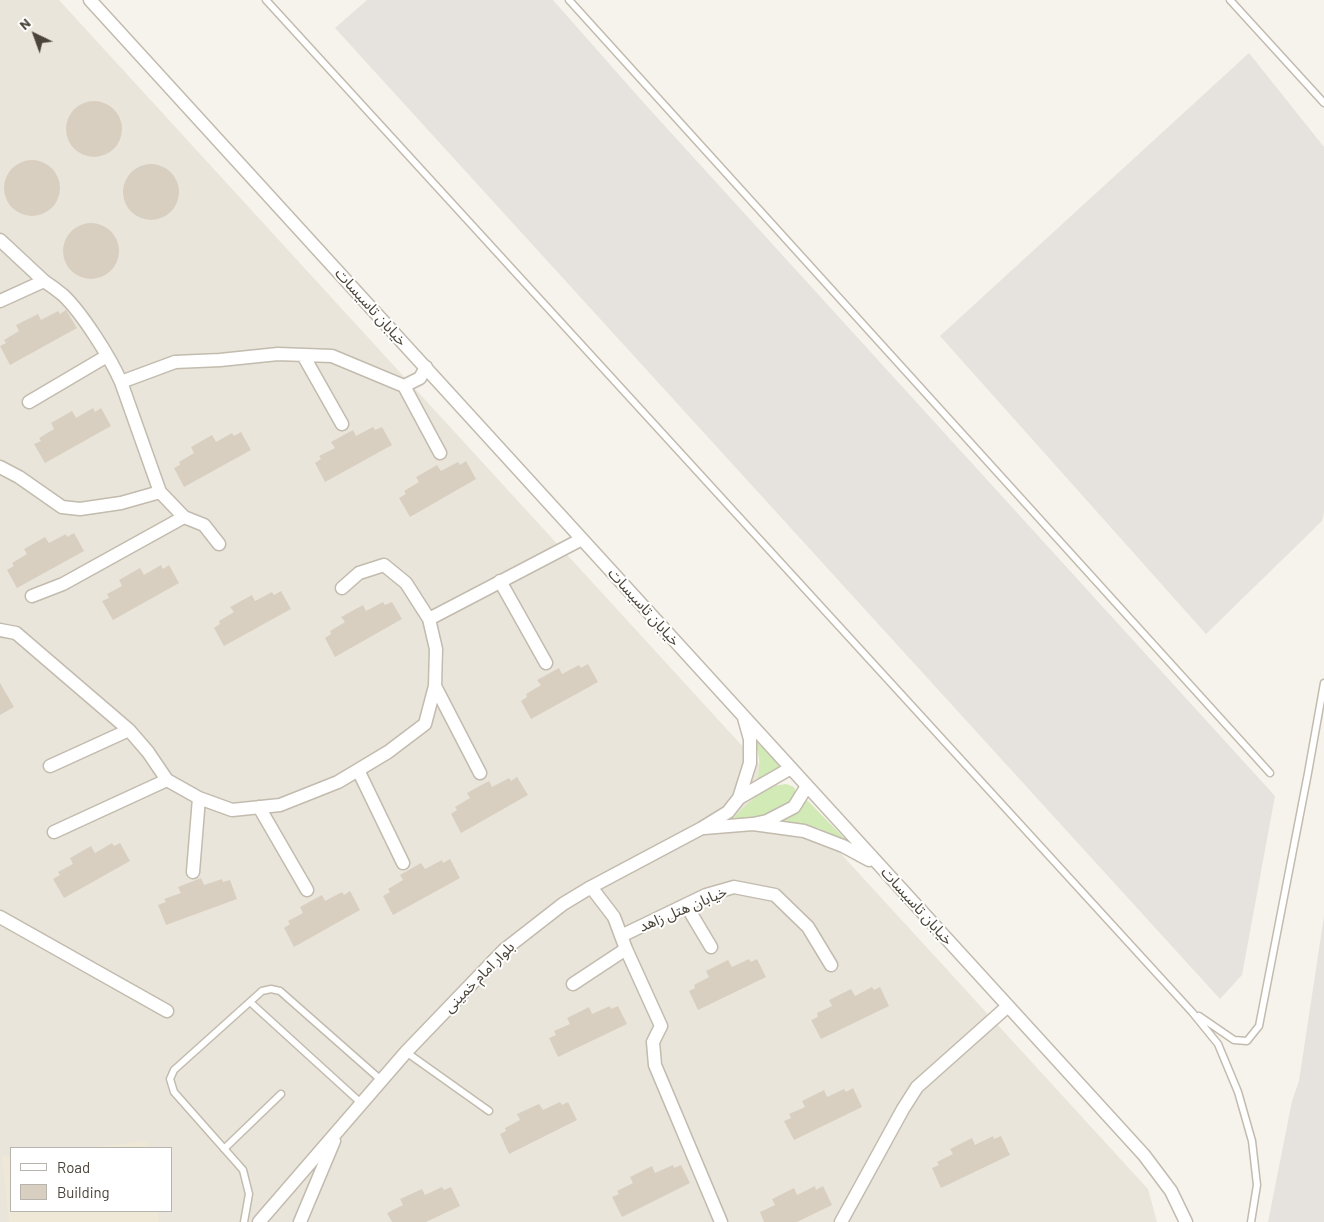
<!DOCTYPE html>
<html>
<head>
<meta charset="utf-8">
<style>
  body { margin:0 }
  #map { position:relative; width:1324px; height:1222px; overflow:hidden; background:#f6f3ec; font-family:Barlow,sans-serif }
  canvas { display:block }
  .legend { position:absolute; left:10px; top:1147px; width:162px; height:65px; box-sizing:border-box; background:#fff; border:1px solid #b7b4b0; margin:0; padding:6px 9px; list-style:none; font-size:15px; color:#4b4439 }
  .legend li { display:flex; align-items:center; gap:10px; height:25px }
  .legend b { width:25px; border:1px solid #b7b4b0 }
  .north { position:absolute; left:10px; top:10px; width:50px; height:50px; -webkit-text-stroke:4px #fff; paint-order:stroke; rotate:318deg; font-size:14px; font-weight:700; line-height:20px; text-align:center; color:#4b4439 }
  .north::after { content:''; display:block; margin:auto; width:18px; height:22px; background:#4b4439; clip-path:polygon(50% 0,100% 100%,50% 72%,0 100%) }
</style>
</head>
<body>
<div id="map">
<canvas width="1324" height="1222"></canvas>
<ul class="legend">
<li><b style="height:6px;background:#fff"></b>Road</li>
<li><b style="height:14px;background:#d8cfc1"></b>Building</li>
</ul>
<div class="north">N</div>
</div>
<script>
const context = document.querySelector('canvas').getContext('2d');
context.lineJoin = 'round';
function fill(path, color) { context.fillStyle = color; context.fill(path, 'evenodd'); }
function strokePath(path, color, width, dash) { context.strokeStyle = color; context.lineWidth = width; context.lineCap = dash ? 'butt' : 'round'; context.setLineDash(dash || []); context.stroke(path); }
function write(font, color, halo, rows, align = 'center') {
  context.font = font + ' Barlow,"Noto Sans Arabic",sans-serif'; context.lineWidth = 4; context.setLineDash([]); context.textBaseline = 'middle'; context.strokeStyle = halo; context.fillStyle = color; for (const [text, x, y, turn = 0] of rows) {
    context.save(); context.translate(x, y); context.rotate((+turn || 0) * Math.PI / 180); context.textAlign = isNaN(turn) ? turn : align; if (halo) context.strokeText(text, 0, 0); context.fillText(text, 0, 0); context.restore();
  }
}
fill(new Path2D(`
  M0,0H59L1148,1189L1157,1222H0ZM11,1148H171V1211H11Z`), '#eae5da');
fill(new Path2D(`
  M367,0H553L643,102L1275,796L1242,975L1220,999L335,28Z
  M1249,53L1324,147V512L1322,521L1206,634L940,336Z
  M1324,916V1222H1268L1292,1101L1299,1081Z`), '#e6e2dd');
fill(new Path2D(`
  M147,1141L148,1148H84Z
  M11,1156V1211H157L159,1222H9L2,1157Z`), '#efe8d6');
fill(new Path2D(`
  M753,738L781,767L757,781C761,763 760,755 753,738Z
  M786,784L794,787L796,793C784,815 746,819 724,826C743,810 760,786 786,784Z
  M806,799L851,845L816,827L779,822C792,816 800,812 806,799Z`), '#d2eab5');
fill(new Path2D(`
  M66 129a28 28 0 1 1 56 0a28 28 0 1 1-56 0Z
  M4 188a28 28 0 1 1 56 0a28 28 0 1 1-56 0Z
  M123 192a28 28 0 1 1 56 0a28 28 0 1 1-56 0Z
  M63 251a28 28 0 1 1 56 0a28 28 0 1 1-56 0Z
  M66,310L77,328L10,365L0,346L6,343L4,340L19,331L16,325L38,314L41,320L58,311L60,314Z
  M93,408L95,412L101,408L111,426L45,463L34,444L41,441L39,438L54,429L51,423L72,411L76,418Z
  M373,427L375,430L382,427L392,445L325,482L315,463L321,459L319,456L335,448L331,442L353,430L356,436Z
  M241,432L251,450L184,487L174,468L180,465L179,462L194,453L191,447L212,435L216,442L232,433L234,436Z
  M466,461L476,479L410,517L399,498L406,494L404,491L419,482L416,477L437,465L441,471L458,462L460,465Z
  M74,533L84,551L17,588L7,570L14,566L12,563L27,554L24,549L45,537L49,543L66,534L67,537Z
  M161,565L163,569L169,565L179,583L113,620L102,601L109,598L107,594L122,586L119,580L140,568L144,575Z
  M281,591L291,609L224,646L214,628L220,624L219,621L234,612L230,607L252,595L255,601L272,592L274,595Z
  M383,602L385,605L392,602L402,619L335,657L325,638L331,634L330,631L345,622L341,617L363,605L366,611Z
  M588,664L598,682L531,719L521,701L527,697L526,694L541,685L537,680L559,668L562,674L579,665L581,668Z
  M0,683L14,707L0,715Z
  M517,777L528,795L461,833L451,814L457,810L455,807L470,798L467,793L489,781L492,787L509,778L511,781Z
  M112,843L114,846L120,843L130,861L64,898L53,879L60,875L58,872L73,864L70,858L91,846L95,853Z
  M450,859L460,878L393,915L383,896L390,892L388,889L403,880L400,875L421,863L425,869L442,860L443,863Z
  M201,878L204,885L222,879L223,882L230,880L237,899L166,925L158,905L166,902L164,899L181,893L178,887Z
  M350,891L360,910L294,947L284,928L290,924L288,921L303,913L300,907L322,895L325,901L342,892L344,895Z
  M749,959L751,962L757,959L766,977L698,1010L689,991L695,988L694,985L709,977L706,971L728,960L732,967Z
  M872,987L874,990L880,987L889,1006L821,1039L811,1020L818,1017L817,1013L832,1006L829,1000L851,989L855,996Z
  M610,1006L611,1009L618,1006L627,1024L558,1057L549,1038L556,1035L554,1031L570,1024L567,1018L589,1007L592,1014Z
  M853,1088L862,1107L794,1140L784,1121L791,1118L789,1114L805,1107L802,1101L824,1090L827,1097L844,1089L846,1092Z
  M560,1102L562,1105L568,1102L577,1120L509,1154L500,1134L506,1131L505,1128L520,1120L517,1114L539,1104L543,1110Z
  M993,1136L994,1139L1001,1136L1010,1155L941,1188L932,1168L939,1165L937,1162L953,1154L950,1149L972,1138L975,1145Z
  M673,1165L674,1168L681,1165L690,1183L622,1217L612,1197L619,1194L617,1191L633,1183L630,1177L652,1166L655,1173Z
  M815,1186L816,1190L823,1186L832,1205L797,1222H764L760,1212L775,1205L772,1199L794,1188L797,1195Z
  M442,1187L444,1190L451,1187L460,1206L426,1222H392L387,1213L403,1205L400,1199L422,1189L425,1195Z`), '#d8cfc1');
const service = new Path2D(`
  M266,0L1192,1012L1218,1044L1238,1092L1252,1141L1257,1185L1251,1222
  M569,0L1270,773
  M1230,0L1324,103
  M250,1002L361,1103
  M1199,1016L1234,1040L1247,1041L1259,1026L1308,773L1324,683
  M406,1052L489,1111
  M224,1149L281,1094
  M244,1222L249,1194L243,1170L174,1092L170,1079L174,1070L262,991L271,989L280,991L381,1080`);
const minor = new Path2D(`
  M90,0L1144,1155L1171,1191L1186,1222
  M0,240L44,281
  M0,301L44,281C50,285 57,290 63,295C82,313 110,357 121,382L175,362L220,360L278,354L332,356L404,386L420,378L426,367
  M303,355L342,424
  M121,382L160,492L184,517L204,525L219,544
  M404,386L440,453
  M29,402L107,356
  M0,467L19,477L62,507L80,509L121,503L160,492
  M500,581L546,663
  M32,596L63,584L184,517
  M429,619L582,539
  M0,630L16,633L129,730L50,766
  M435,686L480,773
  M129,730L148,752L167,780L199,798L232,810L280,805L338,782L388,752L425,724L435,686L436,649L429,619L406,583L384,565L359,573L342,588
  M358,770L403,863
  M739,798L791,768
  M259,807L307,890
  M753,824L804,831L843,846L869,860
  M704,828L753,824L767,821L794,807L807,786
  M54,832L167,780
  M193,872L199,798
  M591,887L614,917L626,949L661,1026L653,1042L655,1065L721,1222
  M686,905L711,947
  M0,917L167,1011
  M621,936L706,895L734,887L775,895L808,927L831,965
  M573,984L626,949
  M259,1222L406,1052L504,950L563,904L591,887L702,828L728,812L739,798L750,763V739L744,718
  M300,1222L334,1141
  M841,1222L903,1109L917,1087L1008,1006`);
strokePath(service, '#c2bbae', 9);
strokePath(minor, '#c2bbae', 15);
strokePath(service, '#fff', 6);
strokePath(minor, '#fff', 12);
write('15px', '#4b4439', '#fff', [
  ["خیابان تاسیسات",371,307,48],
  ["خیابان تاسیسات",644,607,48],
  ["خیابان تاسیسات",917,906,48],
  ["خیابان هتل زاهد",683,909,-23],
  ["بلوار امام خمینی",479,977,-45]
]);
</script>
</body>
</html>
